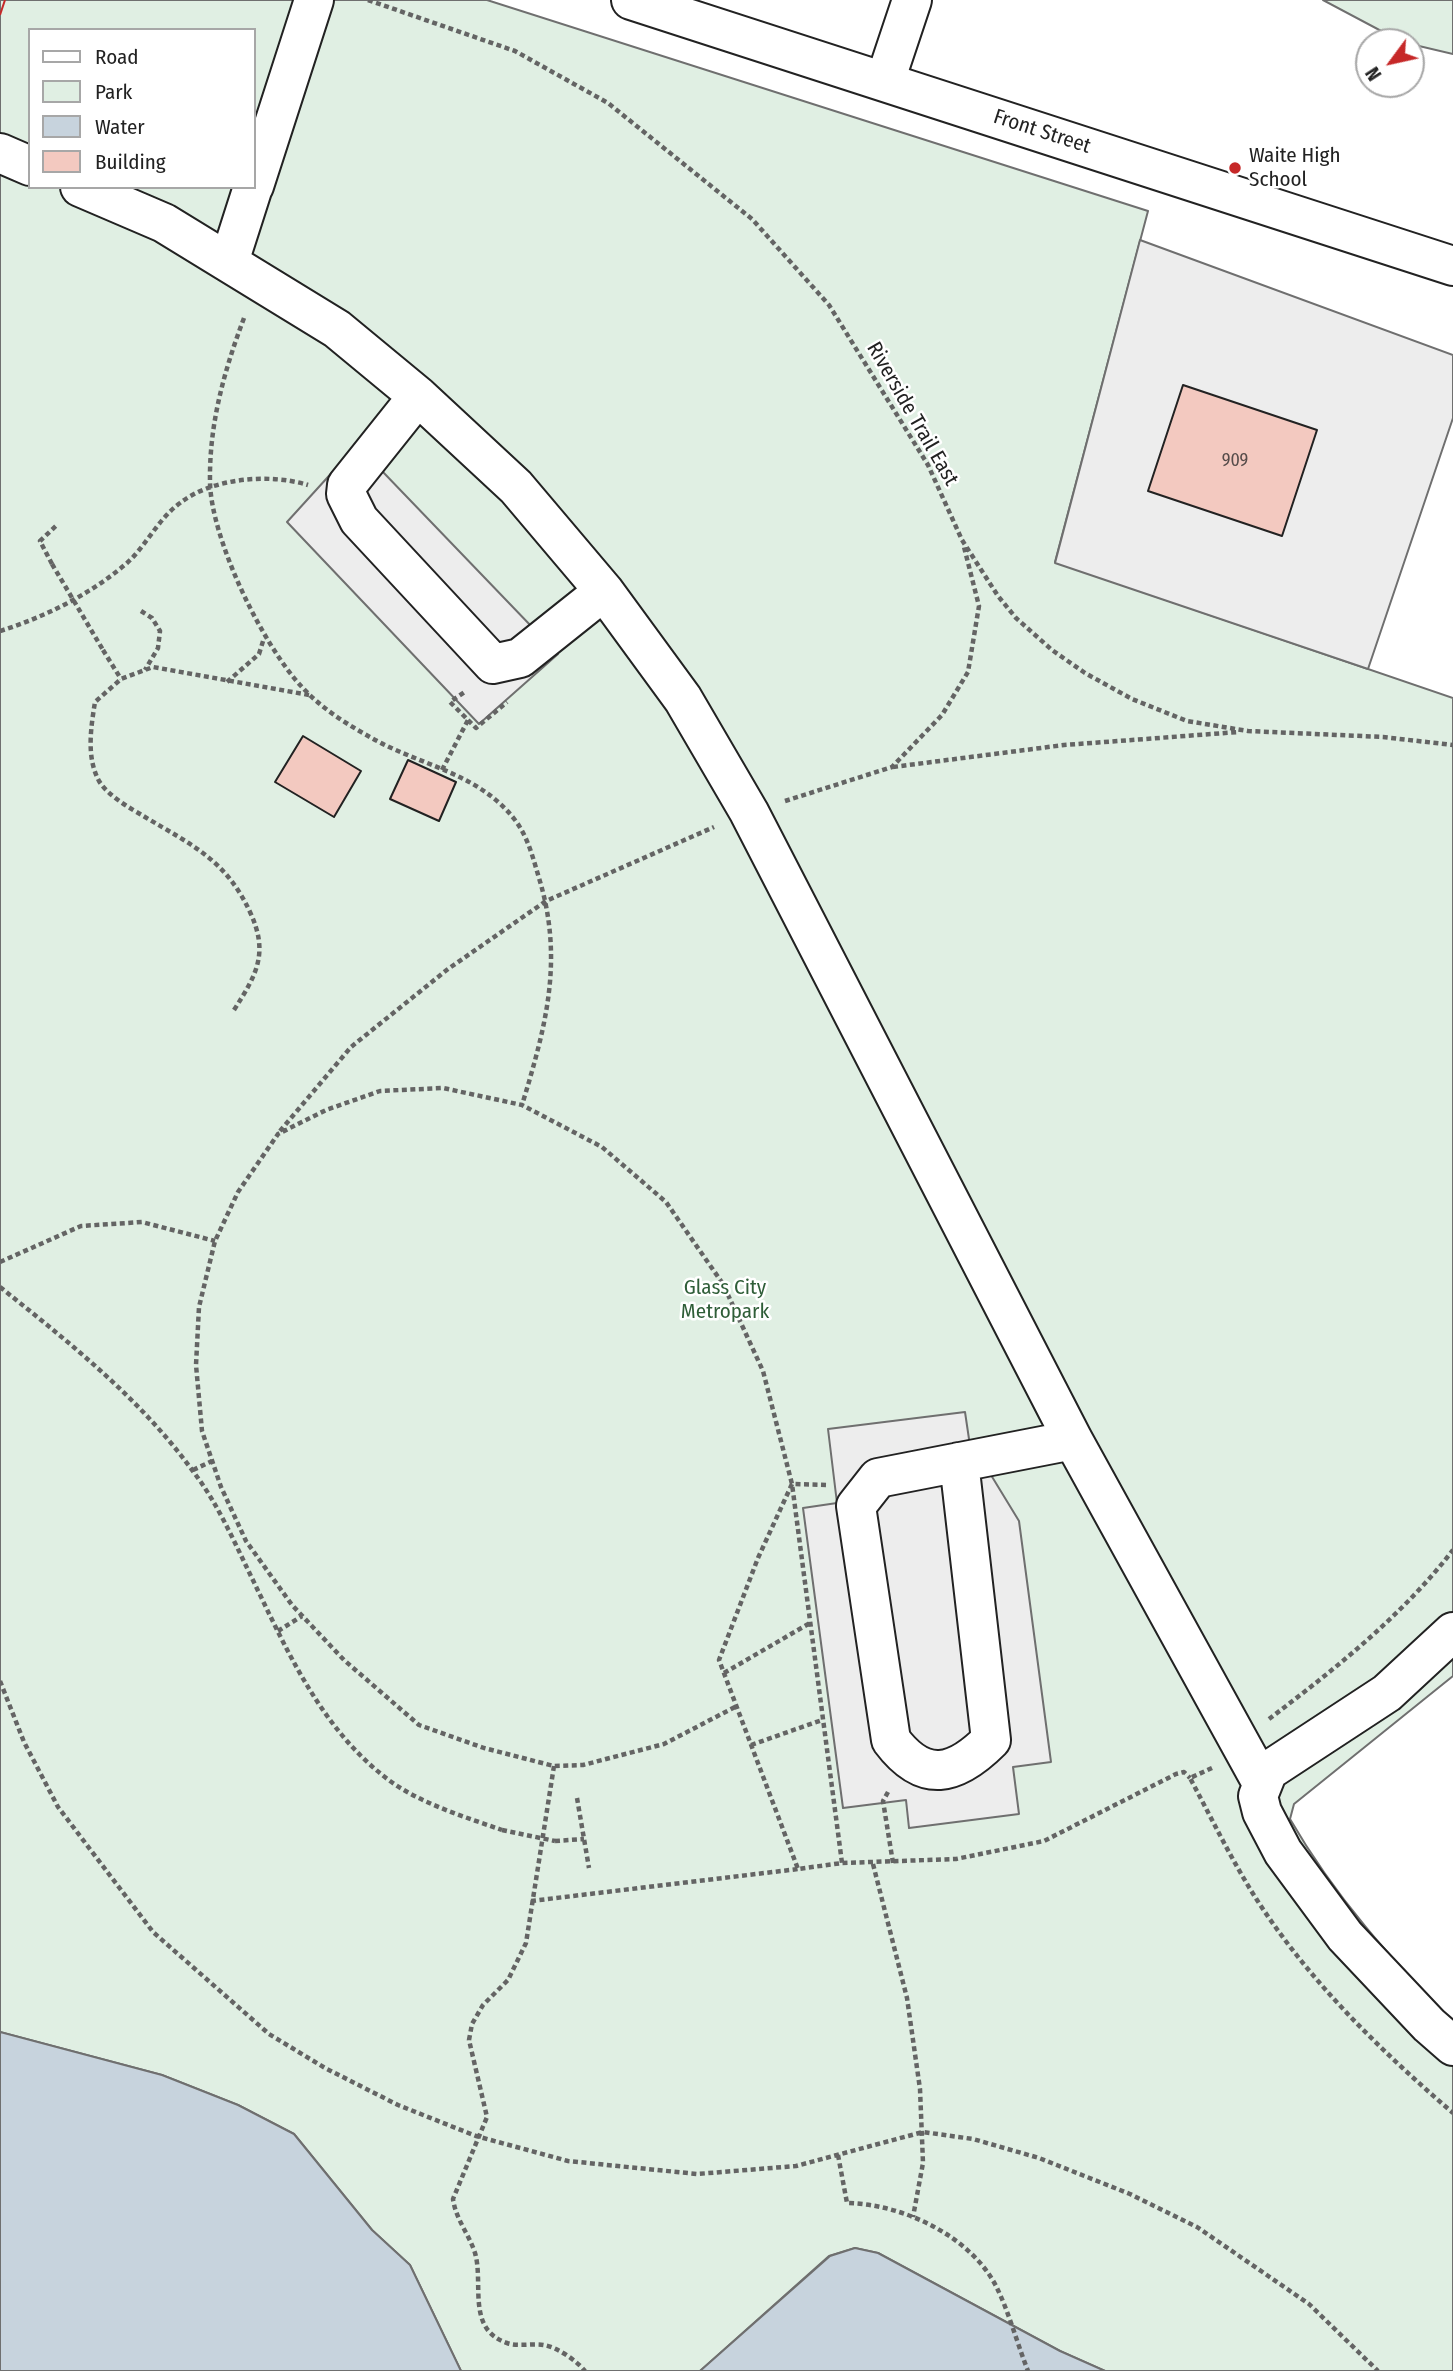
<!DOCTYPE html>
<html>
<head>
<meta charset="utf-8">
<style>
  body { margin:0 }
  #map { position:relative; width:1453px; height:2371px; overflow:hidden; background:#fff; font-family:"Fira Sans Condensed",sans-serif }
  canvas { display:block }
  .legend { position:absolute; left:28px; top:28px; width:228px; height:161px; box-sizing:border-box; background:#fff; border:2px solid #a7a7a7; margin:0; padding:9px 12px; list-style:none; font-size:21px; color:#222 }
  .legend li { display:flex; align-items:center; gap:14px; height:35px }
  .legend b { width:35px; border:2px solid #a7a7a7 }
  .north { position:absolute; left:1355px; top:28px; width:70px; height:70px; box-sizing:border-box; background:#fff; border:2px solid #a7a7a7; border-radius:50%; rotate:237deg; font-size:19px; font-weight:700; line-height:28px; text-align:center; color:#222 }
  .north::after { content:''; display:block; margin:auto; width:24px; height:32px; background:#c62828; clip-path:polygon(50% 0,100% 100%,50% 72%,0 100%) }
</style>
</head>
<body>
<div id="map">
<canvas width="1453" height="2371"></canvas>
<ul class="legend">
<li><b style="height:9px;background:#fff"></b>Road</li>
<li><b style="height:19px;background:#e0efe3"></b>Park</li>
<li><b style="height:19px;background:#c7d3dd"></b>Water</li>
<li><b style="height:19px;background:#f3c9c0"></b>Building</li>
</ul>
<div class="north">N</div>
</div>
<script>
const context = document.querySelector('canvas').getContext('2d');
context.lineJoin = 'round';
function fill(path, color) { context.fillStyle = color; context.fill(path, 'evenodd'); }
function strokePath(path, color, width, dash) { context.strokeStyle = color; context.lineWidth = width; context.lineCap = dash ? 'butt' : 'round'; context.setLineDash(dash || []); context.stroke(path); }
function write(font, color, halo, rows, align = 'center') {
  context.font = font + ' "Fira Sans Condensed",sans-serif'; context.lineWidth = 5; context.setLineDash([]); context.textBaseline = 'middle'; context.strokeStyle = halo; context.fillStyle = color; for (const [text, x, y, turn = 0] of rows) {
    context.save(); context.translate(x, y); context.rotate((+turn || 0) * Math.PI / 180); context.textAlign = isNaN(turn) ? turn : align; if (halo) context.strokeText(text, 0, 0); context.fillText(text, 0, 0); context.restore();
  }
}
const green = new Path2D(`
  M0,0H487L1148,211L1055,562L1453,698V1676L1294,1804L1290,1819C1335,1897 1391,1959 1453,2023V2371H1105L1060,2351L878,2253L855,2248L829,2256L700,2371H461L410,2265L372,2230L294,2134L238,2105L162,2075L0,2032ZM30,30H254V187H30Z
  M1323,0H1453V54L1402,42Z`);
fill(green, '#e0efe3');
strokePath(green, '#6f6f6f', 2);
const parking = new Path2D(`
  M1140,240L1453,355V418L1368,669L1055,563Z
  M357,445L558,654L479,724L287,522Z
  M965,1412L969,1439L1019,1521L1051,1762L1013,1767L1019,1814L909,1828L906,1800L843,1808L803,1508L837,1503L828,1429Z`);
fill(parking, '#ededed');
strokePath(parking, '#6f6f6f', 2);
const water = new Path2D(`
  M0,2032L162,2075L238,2105L294,2134L372,2230L410,2265L461,2371H0Z
  M855,2248L878,2253L1060,2351L1105,2371H700L830,2256Z`);
fill(water, '#c7d3dd');
strokePath(water, '#6f6f6f', 2);
const building = new Path2D(`
  M1183,385L1317,430L1282,536L1148,491Z
  M303,736L361,771L334,817L275,782Z
  M408,760L456,782L439,821L390,799Z`);
fill(building, '#f3c9c0');
strokePath(building, '#222', 2);
const minor = new Path2D(`
  M885,81L912,0
  M0,153L30,166
  M254,186L314,0
  M80,187L164,223L337,329L418,396L516,487L604,591L683,699L749,812L1073,1440L1262,1783
  M229,262L253,187
  M418,396L347,485L346,494L359,520L493,664L520,658L604,591
  M959,1462L991,1740C955,1776 924,1784 891,1740L856,1506L878,1478L1073,1440
  M1453,1632L1387,1693L1268,1771L1258,1796L1262,1812L1283,1852L1345,1936L1429,2025L1453,2046`);
const major = new Path2D(`
  M631,0L1453,266`);
strokePath(minor, '#222', 42);
strokePath(major, '#222', 42);
strokePath(new Path2D(`
  M368,0L515,51L608,103L752,219L829,305L928,465L962,540L998,596L1016,618L1052,650L1085,673L1132,699L1187,721L1248,731L1383,737L1453,745
  M244,318C224,371 209,425 210,482C211,539 263,646 302,687C321,708 345,723 370,737C420,766 478,772 515,820C528,837 533,858 539,878C564,960 546,1026 522,1105
  M52,564L40,541L58,524
  M141,611L152,618L160,631L158,648L145,670
  M0,631C45,617 91,594 127,563C146,546 158,519 180,503C212,478 269,473 308,485
  M103,650L121,679
  M227,682L259,654L264,638
  M468,720L476,728L507,702
  M893,767L1064,745L1239,732
  M442,770L468,720L450,702L466,691
  M785,801L892,767L942,715L968,672L979,606L964,547
  M234,1010C257,974 269,953 250,912C226,860 192,845 145,817C130,808 108,796 99,781C86,757 91,727 95,702L121,679L153,667L309,695
  M280,1131L351,1047L448,969L546,901L714,827
  M0,1262L81,1226L142,1222L215,1241
  M0,1287C70,1343 142,1400 195,1474C217,1503 233,1539 249,1572C286,1648 320,1729 390,1781C422,1804 465,1817 502,1830
  M193,1470L212,1461
  M826,1485L792,1484L758,1558L719,1660L798,1869L842,1863L956,1859L1044,1841L1176,1774L1184,1772L1190,1778
  M278,1631L302,1616
  M724,1673L810,1623
  M0,1681L24,1742L58,1807L153,1932L269,2034L325,2068L398,2105L476,2136L568,2161L697,2174L796,2166L923,2132L973,2139L1039,2158L1130,2194L1197,2227L1309,2304L1378,2371
  M735,1707L664,1744L583,1765L554,1766L484,1748L419,1725L344,1660L292,1605L246,1541L221,1487L202,1431L196,1365L199,1307L215,1241L238,1192L278,1134L326,1110L380,1091L443,1088L522,1105L602,1147L666,1202L723,1284L763,1371L792,1484L842,1863
  M1269,1719C1335,1669 1402,1616 1453,1550
  M751,1745L822,1720
  M554,1766L526,1943L508,1980L483,2005L472,2024L469,2040L487,2117L453,2199C456,2220 469,2234 475,2253C484,2284 466,2329 507,2343C518,2347 533,2343 544,2345C557,2347 577,2361 585,2371
  M1212,1768L1190,1778C1212,1819 1232,1861 1257,1900C1310,1982 1380,2050 1453,2113
  M888,1792L883,1801L893,1863
  M577,1798L589,1868
  M555,1841L584,1839
  M873,1864L907,1998L920,2089L923,2163L913,2217
  M531,1901L798,1869
  M838,2155L847,2203C903,2204 970,2236 996,2286C1009,2312 1017,2343 1028,2371`), '#646464', 4.5, [5, 3.5]);
strokePath(minor, '#fff', 38);
strokePath(major, '#fff', 38);
strokePath(new Path2D(`
  M52,564L103,650
  M502,1830L555,1841`), '#646464', 4.5, [5, 3.5]);
strokePath(new Path2D(`
  M0,15L5,0`), '#c62828', 2, [24, 5, 3.5, 5]);
for (const [x, y, r, color] of [
  [1235,168,7,"#c62828"]
]) { const dot = new Path2D(); dot.arc(x, y, r, 0, 2 * Math.PI); context.fillStyle = color; context.fill(dot); strokePath(dot, '#fff', 2.5); }
write('18px', '#564c4a', null, [
  ["909",1235,461]
]);
write('21px', '#222', '#fff', [
  ["Front Street",1042,132,18],
  ["Riverside Trail East",912,414,60]
]);
write('21px', '#222', '#fff', [
  ["Waite High",1249,156],
  ["School",1249,180]
], 'left');
write('21px', '#2f5e38', '#fff', [
  ["Glass City",725,1288],
  ["Metropark",725,1312]
]);
</script>
</body>
</html>
